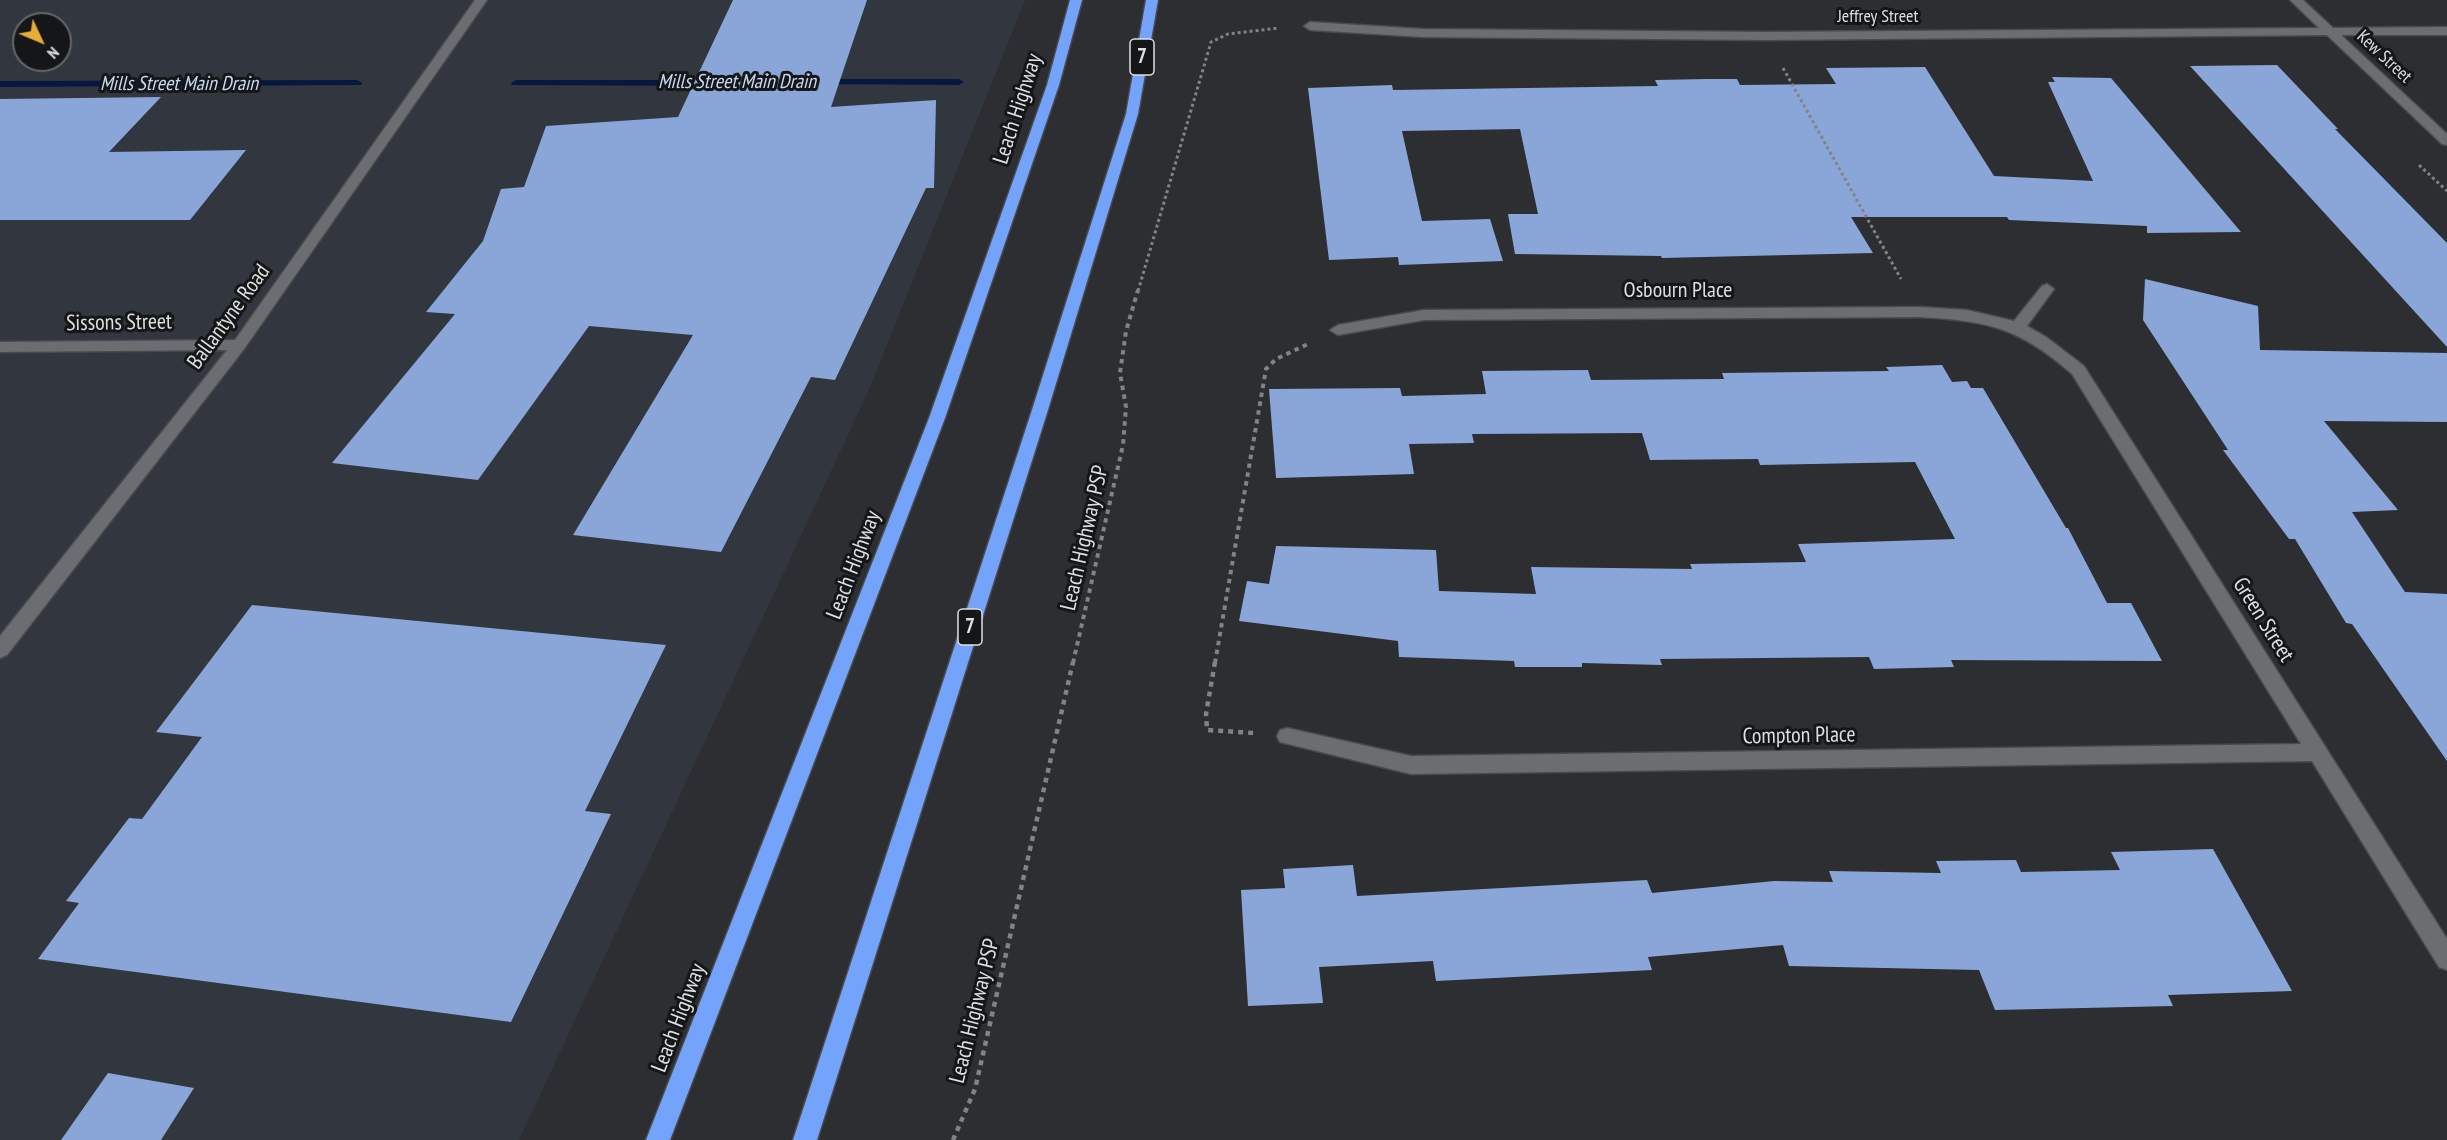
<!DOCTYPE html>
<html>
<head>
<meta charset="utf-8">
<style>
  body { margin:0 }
  #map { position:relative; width:2447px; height:1140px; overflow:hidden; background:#2c2e31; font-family:"PT Sans Narrow",sans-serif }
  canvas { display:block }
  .north { position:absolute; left:12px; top:12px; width:60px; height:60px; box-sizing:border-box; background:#151617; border:2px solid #656668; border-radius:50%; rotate:134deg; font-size:16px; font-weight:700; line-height:24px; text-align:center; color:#dedfe1 }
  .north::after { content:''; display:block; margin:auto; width:21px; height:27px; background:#e5ad35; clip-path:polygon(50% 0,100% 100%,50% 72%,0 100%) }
</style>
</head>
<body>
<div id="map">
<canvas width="2447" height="1140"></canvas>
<div class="north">N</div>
</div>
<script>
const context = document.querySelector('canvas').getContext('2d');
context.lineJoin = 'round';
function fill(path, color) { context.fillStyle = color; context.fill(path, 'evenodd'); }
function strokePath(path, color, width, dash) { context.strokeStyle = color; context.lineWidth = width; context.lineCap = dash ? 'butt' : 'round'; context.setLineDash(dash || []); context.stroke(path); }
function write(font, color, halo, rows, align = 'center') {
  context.font = font + ' "PT Sans Narrow",sans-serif'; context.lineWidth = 6; context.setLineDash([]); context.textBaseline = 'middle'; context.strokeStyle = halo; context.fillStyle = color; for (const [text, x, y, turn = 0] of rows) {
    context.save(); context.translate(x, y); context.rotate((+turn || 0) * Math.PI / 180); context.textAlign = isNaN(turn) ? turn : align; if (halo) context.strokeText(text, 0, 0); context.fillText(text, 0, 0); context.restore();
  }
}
fill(new Path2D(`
  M0,0H1025L868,392L519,1140H0ZM24,24H60V60H24Z`), '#32373f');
fill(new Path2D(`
  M821,79H959L964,82L959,85L817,84V80Z
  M357,80L362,83L361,85L0,87V81Z
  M516,80H713L718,83L713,86L512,85L511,83Z`), '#051840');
fill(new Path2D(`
  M733,0H867L831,107L936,100L934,188H926L835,380L811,377L721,552L573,535L693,335L589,326L478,480L332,463L455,314L426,312L483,241L501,189L524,187L546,126L678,117Z
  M2277,65L2338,129H2335L2447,243V347L2190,66Z
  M1925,67L1994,176L2093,181L2048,82H2055L2052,77L2111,78L2241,232L2147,233V226L2009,220L2007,217H1851L1873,253L1662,258L1661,256L1515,254L1508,214H1538L1520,129L1402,131L1422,221L1490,219L1503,261L1399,265L1398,257L1329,260L1308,88L1392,85L1393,90L1658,86L1655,80L1708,79H1737L1740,85L1836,84L1826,68Z
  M161,97L109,152L246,150L190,220H0V99Z
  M2145,279L2258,306L2260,350L2447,353V422L2324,421L2398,510L2352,512L2405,592L2447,594V761L2352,624L2346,623L2295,539H2289L2223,450H2228L2143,320Z
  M1942,365L1952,382L1967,381L1971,388H1983L2066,528H2068L2107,603H2131L2162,661L1951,660L1954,667L1874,669L1869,657L1660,659L1662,665L1582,663V667H1515L1514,661L1399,657L1398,641L1239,621L1247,581L1269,584L1276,546L1436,550L1439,591L1536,594L1531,567L1692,569L1690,564L1806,562L1798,544L1955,539L1915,462L1760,465L1758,459L1650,460L1642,433L1472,434L1474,443L1409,444L1414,474L1276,478L1269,389L1400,388L1402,396L1486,394L1482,371L1588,370L1591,380L1724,379L1722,373L1889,371L1886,367Z
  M252,605L666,645L585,811L611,814L511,1022L38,959L79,903L66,901L129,818L142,819L202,737L156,732Z
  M2213,849L2292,991L2168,995L2173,1006L1995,1010L1979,970L1789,966L1783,945L1648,957L1652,970L1436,981L1433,961L1319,967L1323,1003L1248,1006L1241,890L1285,888L1283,869L1353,865L1357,896L1647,880L1652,893L1774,881L1833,882L1829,871L1941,873L1936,861L2016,860L2021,872L2120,870L2111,852Z
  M108,1073L194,1088L161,1140H61Z`), '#8aa6d9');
const minor = new Path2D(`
  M475,0H487L244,349L7,655L0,658V636L227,350L0,352V342L235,340Z
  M2290,0H2303L2333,28L2447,27V35H2341L2447,134V145L2442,144L2327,35L1766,40L1423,37L1310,30L1304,26L1310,22L1423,29L1766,32L2319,28Z
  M2047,284L2054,289L2027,326L2046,337L2084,366L2447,939V970L2439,967L2312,761L1411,774L1280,742L1277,736L1280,730L1287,728L1411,756L2301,744L2072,374C2020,328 1989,321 1920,317L1424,320L1338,335L1330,330L1338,325L1424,310L1920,307L1967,310L2014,321L2042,286Z`);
const highway = new Path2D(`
  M1070,0H1082L1059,85L945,418L670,1140H646L929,418L1047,85Z
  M1146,0H1158L1138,114L1047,413L817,1140H793L1031,413L1126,114Z`);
strokePath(minor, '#494a4d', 3);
strokePath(highway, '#494a4d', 3);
strokePath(new Path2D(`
  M1783,68L1901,279
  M2419,165L2447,191
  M1138,291L1211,42L1228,34L1279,28`), '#828386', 3, [3, 3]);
strokePath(new Path2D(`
  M1073,663L1123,445L1126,407L1120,373L1126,331L1138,290
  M1215,663L1266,369L1276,359L1308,344`), '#828386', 4, [4.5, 4.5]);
strokePath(new Path2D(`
  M1215,662L1206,714L1207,730L1254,733
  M953,1140L975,1089L1073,662`), '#828386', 4.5, [5, 5]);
fill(minor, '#6b6d70');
fill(highway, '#74a3fb');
write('18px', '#dedfe1', '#151617', [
  ["Jeffrey Street",1878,17],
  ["Kew Street",2384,57,43]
]);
write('italic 20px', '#c7d7f4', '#151617', [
  ["Mills Street Main Drain",737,82],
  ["Mills Street Main Drain",179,84]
]);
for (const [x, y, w] of [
  [1142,57,24],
  [970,627,24]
]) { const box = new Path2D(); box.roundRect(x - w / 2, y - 18, w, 36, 4.5); context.fillStyle = '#151617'; context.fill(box); strokePath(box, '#dedfe1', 1.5); }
write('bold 21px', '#dedfe1', null, [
  ["7",1142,57],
  ["7",970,627]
]);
write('22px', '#dedfe1', '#151617', [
  ["Leach Highway",1018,109,-72],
  ["Osbourn Place",1678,291],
  ["Ballantyne Road",229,317,-54],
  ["Sissons Street",119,323,-1],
  ["Leach Highway PSP",1085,538,-77],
  ["Leach Highway",854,565,-69],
  ["Green Street",2263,620,58],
  ["Compton Place",1799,736,-1],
  ["Leach Highway PSP",975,1011,-76],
  ["Leach Highway",679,1018,-69]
]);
</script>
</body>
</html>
